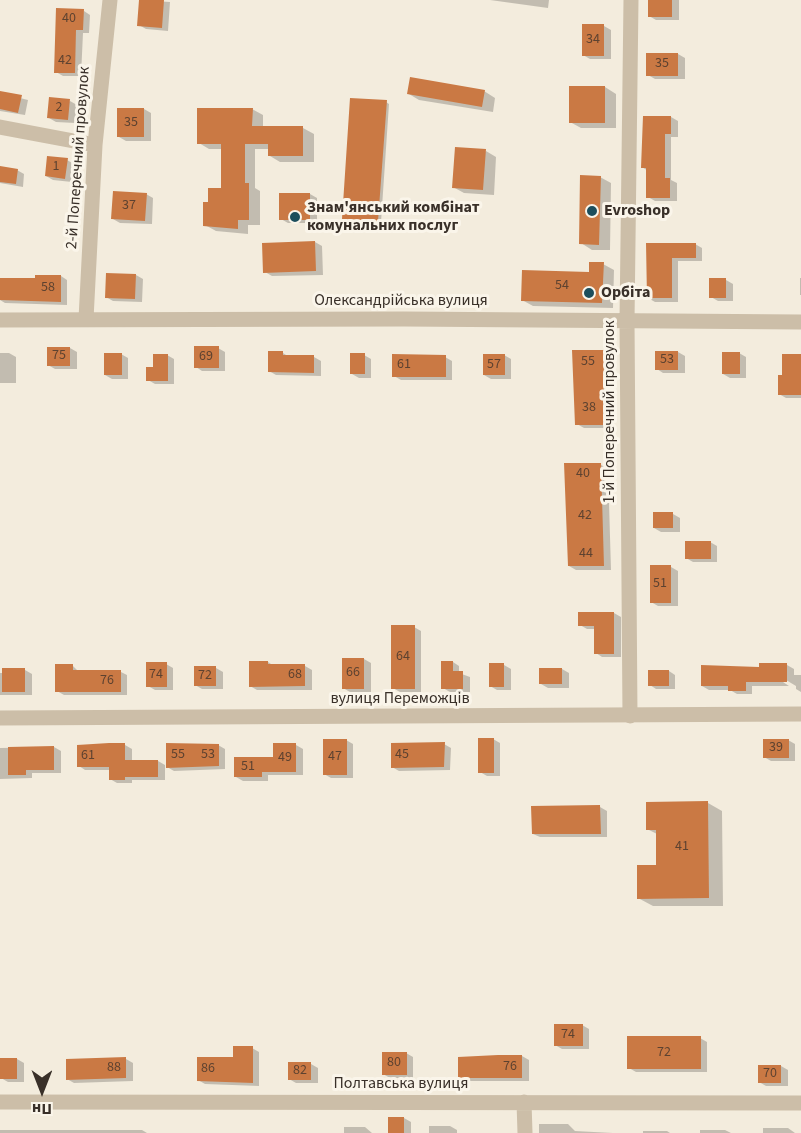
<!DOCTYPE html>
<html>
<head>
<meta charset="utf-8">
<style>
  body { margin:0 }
  #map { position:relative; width:801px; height:1133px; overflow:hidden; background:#f3ecdd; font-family:"Source Sans 3",sans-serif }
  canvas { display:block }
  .north { position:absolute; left:12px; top:1061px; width:60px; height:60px; -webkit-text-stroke:4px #faf5ea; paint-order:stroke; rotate:180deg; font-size:16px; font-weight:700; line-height:24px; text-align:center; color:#393029 }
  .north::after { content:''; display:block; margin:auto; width:21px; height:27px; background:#393029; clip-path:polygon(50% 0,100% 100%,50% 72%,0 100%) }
</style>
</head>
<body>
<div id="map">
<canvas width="801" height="1133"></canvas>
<div class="north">Пн</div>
</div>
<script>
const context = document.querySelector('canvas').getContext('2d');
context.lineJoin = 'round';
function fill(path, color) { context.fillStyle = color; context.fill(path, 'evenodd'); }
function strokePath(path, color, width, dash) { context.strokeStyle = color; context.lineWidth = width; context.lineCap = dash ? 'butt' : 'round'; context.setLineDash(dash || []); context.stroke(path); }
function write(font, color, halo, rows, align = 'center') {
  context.font = font + ' "Source Sans 3",sans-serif'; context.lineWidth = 6; context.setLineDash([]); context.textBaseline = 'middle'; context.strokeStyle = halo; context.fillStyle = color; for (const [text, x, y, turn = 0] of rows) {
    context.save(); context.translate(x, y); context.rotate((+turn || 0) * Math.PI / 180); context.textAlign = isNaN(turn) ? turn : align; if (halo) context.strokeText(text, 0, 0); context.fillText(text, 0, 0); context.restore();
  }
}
fill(new Path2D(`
  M140,0L170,2L168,31L146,29L139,25Z
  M490,0H549L548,8Z
  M649,0H679V20H656L649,16Z
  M84,11L90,15L89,33H83L81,76H63L56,72Z
  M583,26H604L611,30V59H590L583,55Z
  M678,54L685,58V79H655L648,75Z
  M605,87L616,94V128H581L570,122Z
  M484,91L495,98L493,112L419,100L409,94Z
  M0,93L28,100L25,115L0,111Z
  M70,101L77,105L75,123L56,122L49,118Z
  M386,102L389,104L381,222L346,220L343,218Z
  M119,109H144L151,113V141H126L119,137Z
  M252,109L263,115V128H303L314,134V162H280L270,156V149H255V188L260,191V225H248V234L216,231L205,225L210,203L223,190V149H209L199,143Z
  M671,117L678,121V137H671V180L677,183V201H655L648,197V171L642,167Z
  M486,151L496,157L494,195L464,193L453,187Z
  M67,160L74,164L72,182L53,180L46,176Z
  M0,168L17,170L24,174L23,187L0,183Z
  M600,177L611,183L610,250H592L581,243Z
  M146,194L153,198L152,224L120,223L113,219Z
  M310,194L317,198V223H288L281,219Z
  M315,242L322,246L323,275L272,276L265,272Z
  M648,244H695L702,248V261H678V302H655L648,298Z
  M603,264L614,270L613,308L533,306L522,300L590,273Z
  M136,275L143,279L142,302L113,301L106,297Z
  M61,276L67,280V305L5,303L0,300V280H36Z
  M800,278H801V295H800Z
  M711,280H726L733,284V301H718L711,297Z
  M70,348L77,352V369H55L48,365Z
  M218,348L225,352V371H202L196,367Z
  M604,352L611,356L610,428H584L577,424Z
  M678,352L685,356V373H663L657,369Z
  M0,353H9L16,357V383H0Z
  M283,353L289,357H314L321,361V376L276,375L269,371Z
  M739,353L746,357V378H730L723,374Z
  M121,354L128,358V379H112L105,375Z
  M167,355L174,359V384H155L148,380Z
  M364,355L371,359V378H359L352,374Z
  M504,355L511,359V379H491L484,375Z
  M801,356V398H786L779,394L784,376Z
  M445,357L452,361V380H401L394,376Z
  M601,465L608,469L611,570H576L569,566Z
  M673,514L680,518V532H661L654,528Z
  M710,542L717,546V562H693L686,558Z
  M671,567L678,571V606H658L651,602Z
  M614,613L621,617V657H602L596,653V629H587L580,625Z
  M414,627L421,631V692H400L393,688Z
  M364,659L371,663V692H350L343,688Z
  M268,662L274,666H305L312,670V690H257L250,686Z
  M453,662L459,666V673L470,677V692H450L443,688Z
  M166,664L173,668V690H155L148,686Z
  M72,665L79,672H121L127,675V695H64L57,691Z
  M504,665L511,669V690H497L490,686Z
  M787,665L794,669V675H801V692L796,689V686L781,677L780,680L789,686H752V694H737L730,690H709L702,686Z
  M195,668H216L223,672V689H202L195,685Z
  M562,669L569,673V688H548L541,684Z
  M3,670H25L32,674V695H0V673H3Z
  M669,671L675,675V689H656L650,685Z
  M493,739L500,743V776H487L480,772Z
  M346,740L353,744V778H331L324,774Z
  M788,740L795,744V761H771L764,757Z
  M444,744L451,748L450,770L399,771L392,767Z
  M125,745L132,749V761H158L165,765V780H132V783H117L110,779V770H85L79,766Z
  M218,745L225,749V769L174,771L167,767Z
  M296,745L303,749V775H268V781H243L236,777L275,759Z
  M54,747L61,751V773H32V778L0,779V748Z
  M708,803L722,811L723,906H653L638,898L657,867V834L647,829Z
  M600,807L607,811V837H540L533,834Z
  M582,1025L589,1029V1049H562L555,1045Z
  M700,1038L707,1042V1072H636L629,1068Z
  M252,1048L259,1052V1086L205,1084L198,1080Z
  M406,1053L413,1057V1078H390L383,1074Z
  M522,1056L529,1060V1081H466L459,1077Z
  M17,1059L24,1063V1082H8L1,1078Z
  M126,1059L133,1063V1081L74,1083L67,1079Z
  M311,1064L318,1068V1083H296L289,1079Z
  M759,1066H781L788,1070V1086H766L759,1082Z
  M404,1118L411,1122V1133H390Z
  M539,1124H568L575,1131L613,1133H539Z
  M429,1126H450L457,1130V1133H429Z
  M344,1127H365L372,1133H344Z
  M763,1128H788L795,1133H763Z
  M0,1130H142L147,1133H0Z
  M700,1130H725L731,1133H700Z
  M643,1131H667L670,1133H643Z`), '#0003');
fill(new Path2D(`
  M139,0H164L162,28L137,26Z
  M648,0H672V17H648Z
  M56,8L84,9L83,30H76L75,73H54Z
  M582,24H604V56H582Z
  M646,53H678V76H646Z
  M410,77L485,90L482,107L407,94Z
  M569,86H605V123H569Z
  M0,91L22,95L18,113L0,109Z
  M49,97L70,99L68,120L47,118Z
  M350,98L387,100L378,221L342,219Z
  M117,108H144V137H117Z
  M197,108H253L252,126H303V156H268V144H245V183H249V220H238V229L203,226V202H208V188H221V144H197Z
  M643,116H671V134H665V178H670V198H646V168H641Z
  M455,147L486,149L483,190L452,188Z
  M47,156L68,158L65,179L45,176Z
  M0,166L18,169L16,184L0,182Z
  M580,175L601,176L599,245L579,244Z
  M113,191L147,193L145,221L111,219Z
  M279,193H310V220H279Z
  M315,241L316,271L263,273L262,243Z
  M646,243H696V258H672V298H647Z
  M589,262H604L602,303L521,301L522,270L589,272Z
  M106,273L136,274L135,299L105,298Z
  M35,275H61V302L0,300V278H35Z
  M709,278H726V298H709Z
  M194,346H219V368H194Z
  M47,347H70V366H47Z
  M572,350H604L603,425H575Z
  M268,351H283V355H314V373L268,372Z
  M655,351H678V370H655Z
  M722,352H740V374H722Z
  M104,353H122V375H104Z
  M350,353H365V374H350Z
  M153,354H168V381H146V367H153Z
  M392,354L446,355V377H392Z
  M483,354H505V375H483Z
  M782,354H801V395H778V375H782Z
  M564,463H601L604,566H568Z
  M653,512H673V528H653Z
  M685,541H711V559H685Z
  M650,565H671V603H650Z
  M578,612H614V654H594V626H578Z
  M391,625H415V689H391Z
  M342,658H364V689H342Z
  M249,661H268V664H305V686L249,687Z
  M441,661H453V671H463V689H441Z
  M146,662H167V687H146Z
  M489,663H504V687H489Z
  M759,663H787V682H746V691H728V686H701V665L759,667Z
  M55,664H73V670H121V692H55Z
  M194,666H216V686H194Z
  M2,668H25V692H2Z
  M539,668H562V684H539Z
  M648,670H669V686H648Z
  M478,738H494V773H478Z
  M323,739H347V775H323Z
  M763,739H789V758H763Z
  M445,742L444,767L391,768V743Z
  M109,743H125V760H158V777H125V780H109V767H77V745Z
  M166,743L219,744V766L166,768Z
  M273,743H296V772H262V777H234V757H273Z
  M54,746V770H26V775H8V747Z
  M708,801L709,898L637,899V865H656V830H646V802Z
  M600,805L601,834H532L531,806Z
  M554,1024H583V1046H554Z
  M627,1036H701V1069H627Z
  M233,1046H253V1083L197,1081V1057H233Z
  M382,1052H407V1075H382Z
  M498,1055H522V1078H458V1057Z
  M126,1057V1078L66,1080V1059Z
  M0,1058H17V1079H0Z
  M288,1062H311V1080H288Z
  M758,1065H781V1083H758Z
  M388,1117H404V1133H388Z`), '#ca7944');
strokePath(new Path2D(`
  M0,127L95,145
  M86,319L95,145L110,0
  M0,320L404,319L801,322
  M630,716L627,321L631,0
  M0,1102L801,1103
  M524,1102L525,1133`), '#ccbea8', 15);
strokePath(new Path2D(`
  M0,718L801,714`), '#ccbea8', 15);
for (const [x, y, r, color] of [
  [592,211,6,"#1c4e5c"],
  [295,217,6,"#1c4e5c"],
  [589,293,6,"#1c4e5c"]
]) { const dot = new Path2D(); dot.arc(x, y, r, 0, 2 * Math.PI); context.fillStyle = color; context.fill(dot); strokePath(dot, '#faf5ea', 2); }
write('14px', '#5d4230', null, [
  ["40",69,19],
  ["34",593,40],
  ["42",65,61],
  ["35",662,64],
  ["2",59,108],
  ["35",131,123],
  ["1",56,167],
  ["37",129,206],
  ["54",562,286],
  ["58",48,288],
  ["75",59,356],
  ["69",206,357],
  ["53",667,360],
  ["55",588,362],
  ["61",404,365],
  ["57",494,365],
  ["38",589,408],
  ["40",583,474],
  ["42",585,516],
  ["44",586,554],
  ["51",660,584],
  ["64",403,657],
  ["66",353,673],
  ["74",156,675],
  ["68",295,675],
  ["72",205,676],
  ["76",107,681],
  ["39",776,748],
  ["55",178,755],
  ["53",208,755],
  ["45",402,755],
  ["61",88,756],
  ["47",335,757],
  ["49",285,758],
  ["51",248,767],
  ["41",682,847],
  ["74",568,1035],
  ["72",664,1053],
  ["80",394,1063],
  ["76",510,1067],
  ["88",114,1068],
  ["86",208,1069],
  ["82",300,1071],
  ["70",770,1074]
]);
write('16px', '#393029', '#faf5ea', [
  ["2-й Поперечний провулок",79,158,-86],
  ["Олександрійська вулиця",401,301],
  ["1-й Поперечний провулок",610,412,-90],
  ["вулиця Переможців",400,699],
  ["Полтавська вулиця",401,1084]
]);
write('bold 16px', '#393029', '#faf5ea', [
  ["Знам'янський комбінат",307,208],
  ["комунальних послуг",307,226],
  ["Evroshop",604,211],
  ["Орбіта",601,293]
], 'left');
</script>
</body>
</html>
